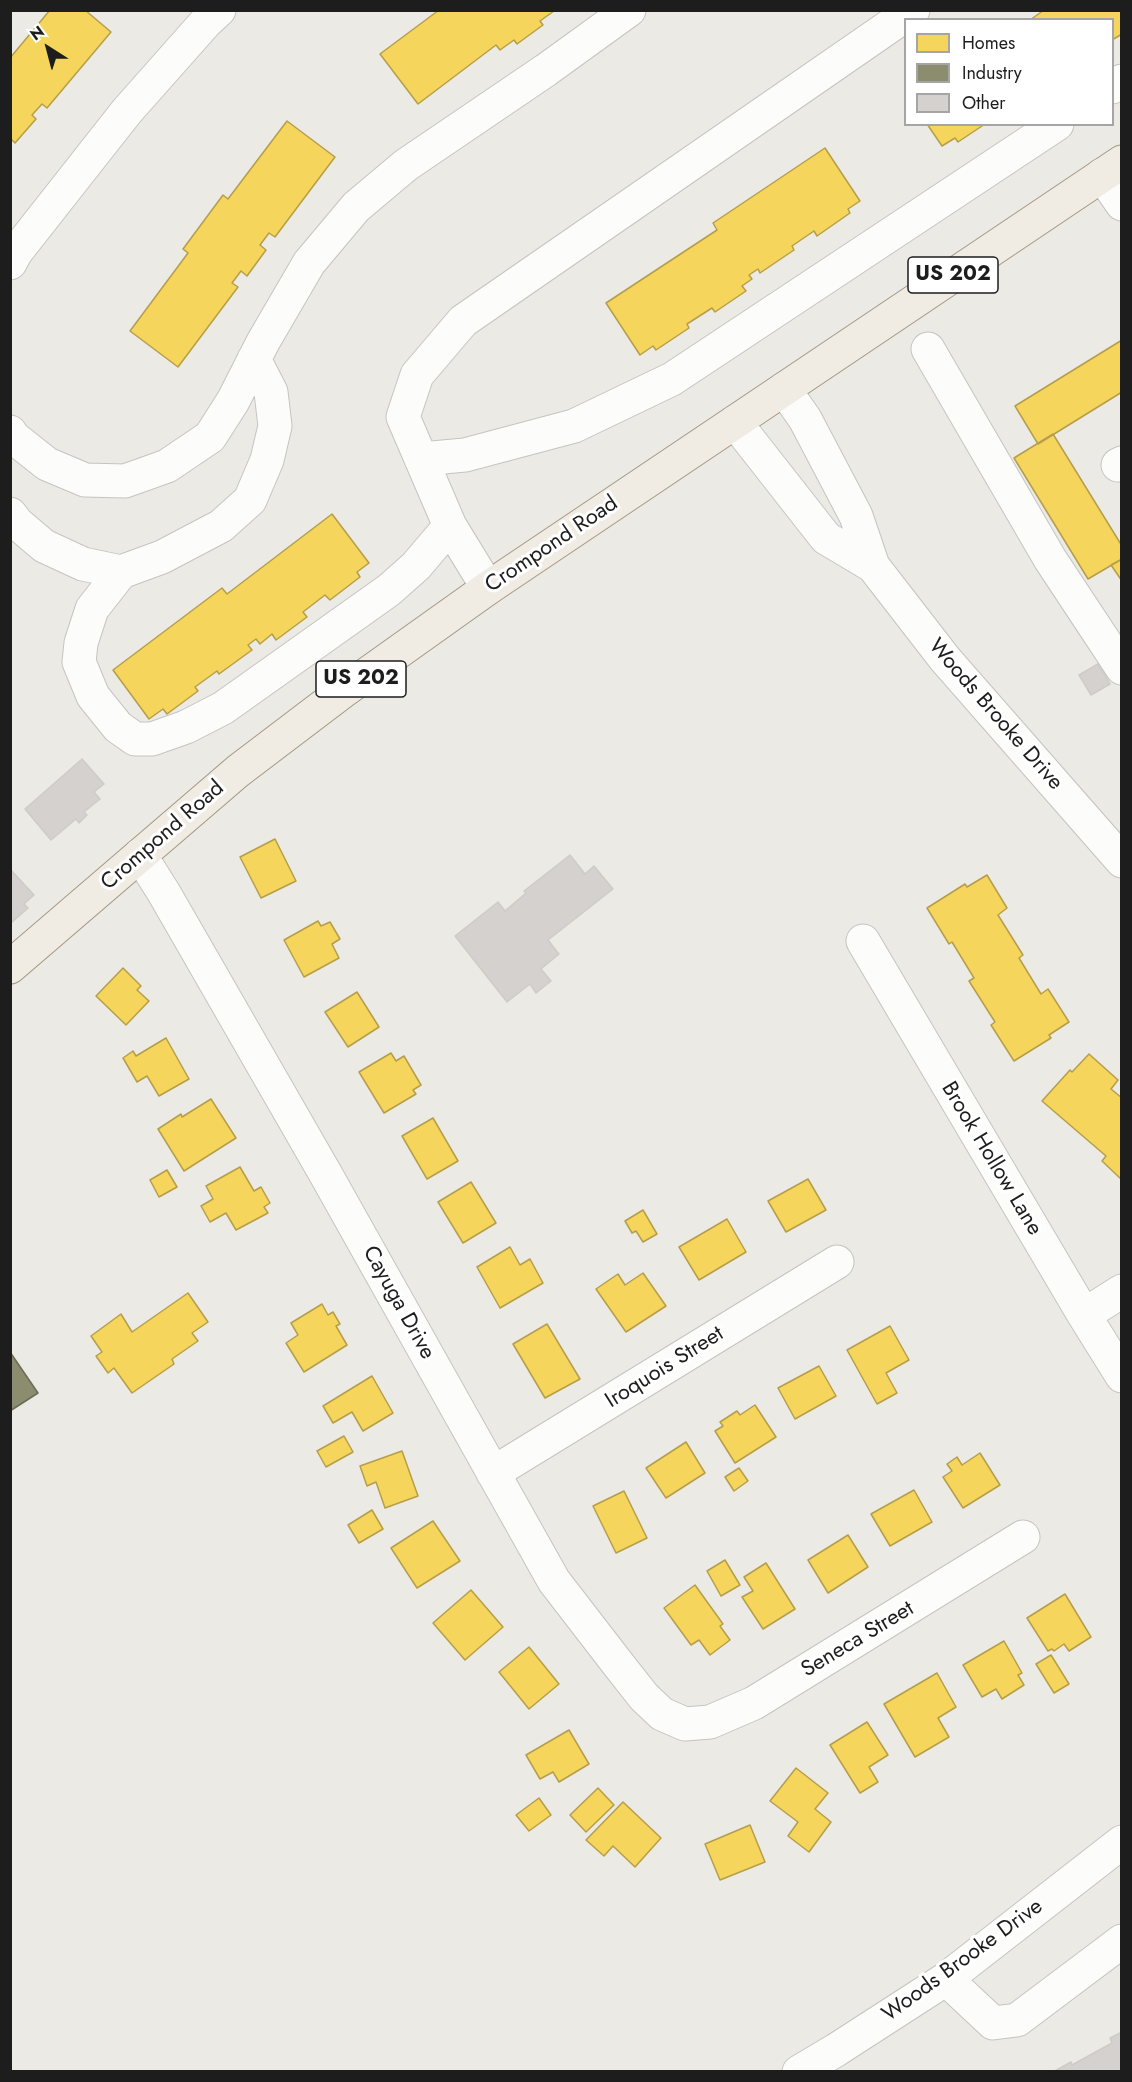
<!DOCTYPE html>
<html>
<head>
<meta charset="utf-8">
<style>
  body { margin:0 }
  #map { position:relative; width:1132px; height:2082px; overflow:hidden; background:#eceae5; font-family:Jost,sans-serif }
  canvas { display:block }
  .frame { position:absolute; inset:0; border:12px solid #1d1d1d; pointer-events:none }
  .legend { position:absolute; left:904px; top:18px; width:210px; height:108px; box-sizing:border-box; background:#fff; border:2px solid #a5a5a5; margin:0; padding:8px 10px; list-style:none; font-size:18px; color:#1d1d1d }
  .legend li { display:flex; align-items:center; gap:12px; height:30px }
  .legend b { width:30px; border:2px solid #a5a5a5 }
  .north { position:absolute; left:18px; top:18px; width:60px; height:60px; -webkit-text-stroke:4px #fff; paint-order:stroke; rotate:324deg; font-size:16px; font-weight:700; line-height:24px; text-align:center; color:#1d1d1d }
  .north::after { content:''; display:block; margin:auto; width:21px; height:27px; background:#1d1d1d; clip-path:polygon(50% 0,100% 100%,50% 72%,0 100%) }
</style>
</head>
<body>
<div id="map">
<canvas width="1132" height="2082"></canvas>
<div class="frame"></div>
<ul class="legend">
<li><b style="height:16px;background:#f6d55c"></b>Homes</li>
<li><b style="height:16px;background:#8c8c6e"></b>Industry</li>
<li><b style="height:16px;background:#d4d1ce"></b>Other</li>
</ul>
<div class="north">N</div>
</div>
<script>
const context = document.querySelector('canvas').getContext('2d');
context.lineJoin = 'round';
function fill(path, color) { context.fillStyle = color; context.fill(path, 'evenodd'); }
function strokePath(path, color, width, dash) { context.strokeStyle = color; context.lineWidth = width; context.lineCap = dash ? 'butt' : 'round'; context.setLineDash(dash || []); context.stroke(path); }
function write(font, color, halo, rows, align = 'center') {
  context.font = font + ' Jost,sans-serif'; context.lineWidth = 6; context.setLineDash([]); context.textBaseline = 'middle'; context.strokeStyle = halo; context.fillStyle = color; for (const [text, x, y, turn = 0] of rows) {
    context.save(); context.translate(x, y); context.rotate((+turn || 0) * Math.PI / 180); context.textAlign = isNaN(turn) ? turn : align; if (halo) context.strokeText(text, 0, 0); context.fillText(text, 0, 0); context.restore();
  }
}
const homes = new Path2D(`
  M50,10H85L111,32L47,108L42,104L32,115L36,119L15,143L12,140L10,142V58Z
  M439,10H554V11L540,21L543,25L517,44L514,40L500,50L496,45L418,104L380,54Z
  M1044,10H1122V34L1112,40V20H1030Z
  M287,121L335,157L275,237L269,233L260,245L266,250L247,276L241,271L232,283L238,287L178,367L130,331L188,253L183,249L223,195L228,199Z
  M927,124H985L958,142L955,138L942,146Z
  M825,148L860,201L848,209L850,213L817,236L814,231L792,246L794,250L760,273L758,269L749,275L752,279L742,286L746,291L715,312L712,308L687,324L689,328L656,350L653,346L640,355L606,303L717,230L713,223Z
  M1122,340V392L1038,444L1015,406Z
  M1053,434L1122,546V559L1088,579L1014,458Z
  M332,514L369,563L357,572L360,577L330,600L325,595L303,612L307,617L276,640L272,634L260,644L256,639L248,645L252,650L219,674L217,671L195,687L198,691L167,714L163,709L149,719L113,670L222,588L227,594Z
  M1122,559V581L1111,565Z
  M275,839L296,881L261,898L240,857Z
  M987,875L1007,908L998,915L1023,955L1019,958L1041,994L1048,989L1069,1022L1049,1035L1051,1038L1014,1061L991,1025L995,1022L969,981L974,978L952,942L949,944L927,908L965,884L967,887Z
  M318,921L321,926L330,922L340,939L332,944L339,958L304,977L284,940Z
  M123,968L141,986L137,990L149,1001L126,1025L96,996Z
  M357,992L379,1027L348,1047L325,1012Z
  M166,1038L189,1079L159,1096L147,1076L137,1082L123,1058L133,1051L136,1056Z
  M391,1053L396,1061L404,1056L421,1085L413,1090L416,1094L384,1113L359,1072Z
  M1089,1054L1118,1080L1111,1089L1122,1098V1180L1102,1161L1106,1156L1042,1101L1070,1070L1072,1072Z
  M211,1099L236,1138L184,1171L158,1129L181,1114L182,1117Z
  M433,1118L458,1161L427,1179L402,1136Z
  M240,1167L254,1191L261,1187L270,1203L264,1207L268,1213L236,1230L226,1213L210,1222L201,1206L213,1199L206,1186Z
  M167,1170L177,1187L159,1197L150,1180Z
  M808,1179L826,1210L786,1232L768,1201Z
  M471,1182L496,1223L463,1243L438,1202Z
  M643,1210L657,1234L643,1242L636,1231L632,1233L625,1221Z
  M727,1219L746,1252L699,1280L679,1247Z
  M510,1247L520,1265L530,1259L543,1283L500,1308L477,1267Z
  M643,1273L666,1306L626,1332L596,1289L618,1274L625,1285Z
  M188,1293L208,1322L192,1333L198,1341L172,1359L174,1364L132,1393L114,1368L108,1373L96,1356L102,1352L91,1336L121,1314L132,1332Z
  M322,1304L328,1315L333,1312L340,1324L336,1326L347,1345L304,1372L286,1343L298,1335L291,1323Z
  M547,1324L580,1379L545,1398L513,1344Z
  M890,1326L909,1360L886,1373L897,1393L877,1404L847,1350Z
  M819,1366L836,1396L795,1419L778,1388Z
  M372,1376L393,1413L363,1431L352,1412L333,1423L323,1406Z
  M755,1405L776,1437L735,1463L715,1431L723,1426L720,1422L737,1411L740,1415Z
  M344,1436L353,1452L326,1467L317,1451Z
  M686,1442L705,1473L666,1498L646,1468Z
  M402,1451L418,1496L385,1508L376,1482L367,1486L360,1466Z
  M980,1453L1000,1485L963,1508L943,1477L952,1471L947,1464L957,1457L962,1465Z
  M739,1468L748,1481L734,1491L725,1477Z
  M914,1490L932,1522L890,1546L871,1514Z
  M624,1491L647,1538L616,1553L593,1506Z
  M372,1510L383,1529L359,1543L348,1525Z
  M433,1521L460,1561L417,1588L391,1548Z
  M848,1535L868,1567L828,1593L808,1560Z
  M725,1560L740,1585L721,1596L707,1571Z
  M766,1563L795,1609L763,1629L742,1597L753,1591L744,1577Z
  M695,1585L723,1624L720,1626L730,1640L710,1655L699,1640L691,1645L664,1608Z
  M471,1590L503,1627L465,1660L433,1623Z
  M1065,1594L1091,1637L1069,1651L1064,1644L1054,1651L1052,1649L1048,1651L1027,1618Z
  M1004,1641L1022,1673L1018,1675L1024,1685L1002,1699L996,1689L982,1697L963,1665Z
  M529,1647L559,1684L529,1709L499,1672Z
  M1051,1655L1069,1684L1054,1693L1036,1664Z
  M937,1673L956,1707L938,1718L949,1737L915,1757L884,1704Z
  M867,1722L888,1755L869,1767L878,1782L860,1793L830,1745Z
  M569,1730L589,1764L559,1782L553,1772L540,1779L526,1755Z
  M796,1768L828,1793L815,1809L831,1822L809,1852L788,1836L798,1822L770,1801Z
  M598,1788L614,1805L586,1832L570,1815Z
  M539,1798L551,1815L529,1831L516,1815Z
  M623,1802L661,1838L635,1867L613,1846L604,1856L586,1840Z
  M750,1825L765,1862L720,1880L705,1844Z`);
fill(homes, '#f6d55c');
strokePath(homes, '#b59e49', 1.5);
const industry = new Path2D(`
  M10,1352L38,1393L10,1411Z`);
fill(industry, '#8c8c6e');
strokePath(industry, '#6b6b56', 1.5);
const building = new Path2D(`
  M1098,664L1110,684L1091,695L1079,675Z
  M82,759L104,784L94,792L100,799L84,812L87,815L79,823L76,819L51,840L25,809Z
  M570,855L585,874L594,866L613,889L548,940L559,954L541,969L551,981L536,993L530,984L507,1002L455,936L498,902L505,911L526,893L524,891Z
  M10,869L34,895L24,904L28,908L10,924Z
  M1122,2032V2072H1053L1071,2062L1072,2065L1112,2043L1110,2038Z`);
fill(building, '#d4d1ce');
strokePath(building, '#cfcbc6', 1.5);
const minor = new Path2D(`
  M1112,87L1122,81
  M1102,175L1122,204
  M10,263L16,252L127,111L205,23L219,10
  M928,349L1050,559L1122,668
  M784,389L805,419L856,516L873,566L945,659L1122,861
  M735,422L826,538L873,566
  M10,432L13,437L47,464L85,480L125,481L167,466L210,437L233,401L263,342L309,263L356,207L406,165L546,70L629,10
  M421,459L465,455L574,426L672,379L1057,124
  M1118,465L1122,463
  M10,514L17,523L44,546L83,564L121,572L162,557L221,526L250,500L267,460L275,426L271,392L254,359
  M121,572L92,609L81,643L79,662L93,696L118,727L135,739H152L186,727L223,708L389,590L416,566L450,526
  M488,588L450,526L403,417L417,375L463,321L913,10
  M140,855L164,893L325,1173L554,1581L618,1664L644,1697L662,1714L685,1724L710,1722L754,1703L1023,1537
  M863,941L1084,1315L1122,1376
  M1084,1315L1122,1291
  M493,1473L837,1262
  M946,1979L993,2023L1017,2020L1122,1941
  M799,2072L836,2050L946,1979L1122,1842`);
const major = new Path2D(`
  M10,967L238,771L342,692L488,588L1122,162`);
strokePath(minor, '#c4c4c1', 35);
strokePath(major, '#a29882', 35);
strokePath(minor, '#fcfcfb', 33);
strokePath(major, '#f0ebe3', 33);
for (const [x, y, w] of [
  [953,275,90],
  [361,679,90]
]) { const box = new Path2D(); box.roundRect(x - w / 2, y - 18, w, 36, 4.5); context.fillStyle = '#fff'; context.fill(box); strokePath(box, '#1d1d1d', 1.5); }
write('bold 21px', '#1d1d1d', null, [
  ["US 202",953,275],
  ["US 202",361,679]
]);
write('22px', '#1d1d1d', '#fff', [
  ["Crompond Road",552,545,-34],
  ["Woods Brooke Drive",995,715,49],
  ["Crompond Road",163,836,-41],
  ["Brook Hollow Lane",991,1159,59],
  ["Cayuga Drive",398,1303,61],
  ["Iroquois Street",665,1368,-32],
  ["Seneca Street",858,1640,-31],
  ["Woods Brooke Drive",963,1961,-36]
]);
</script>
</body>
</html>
